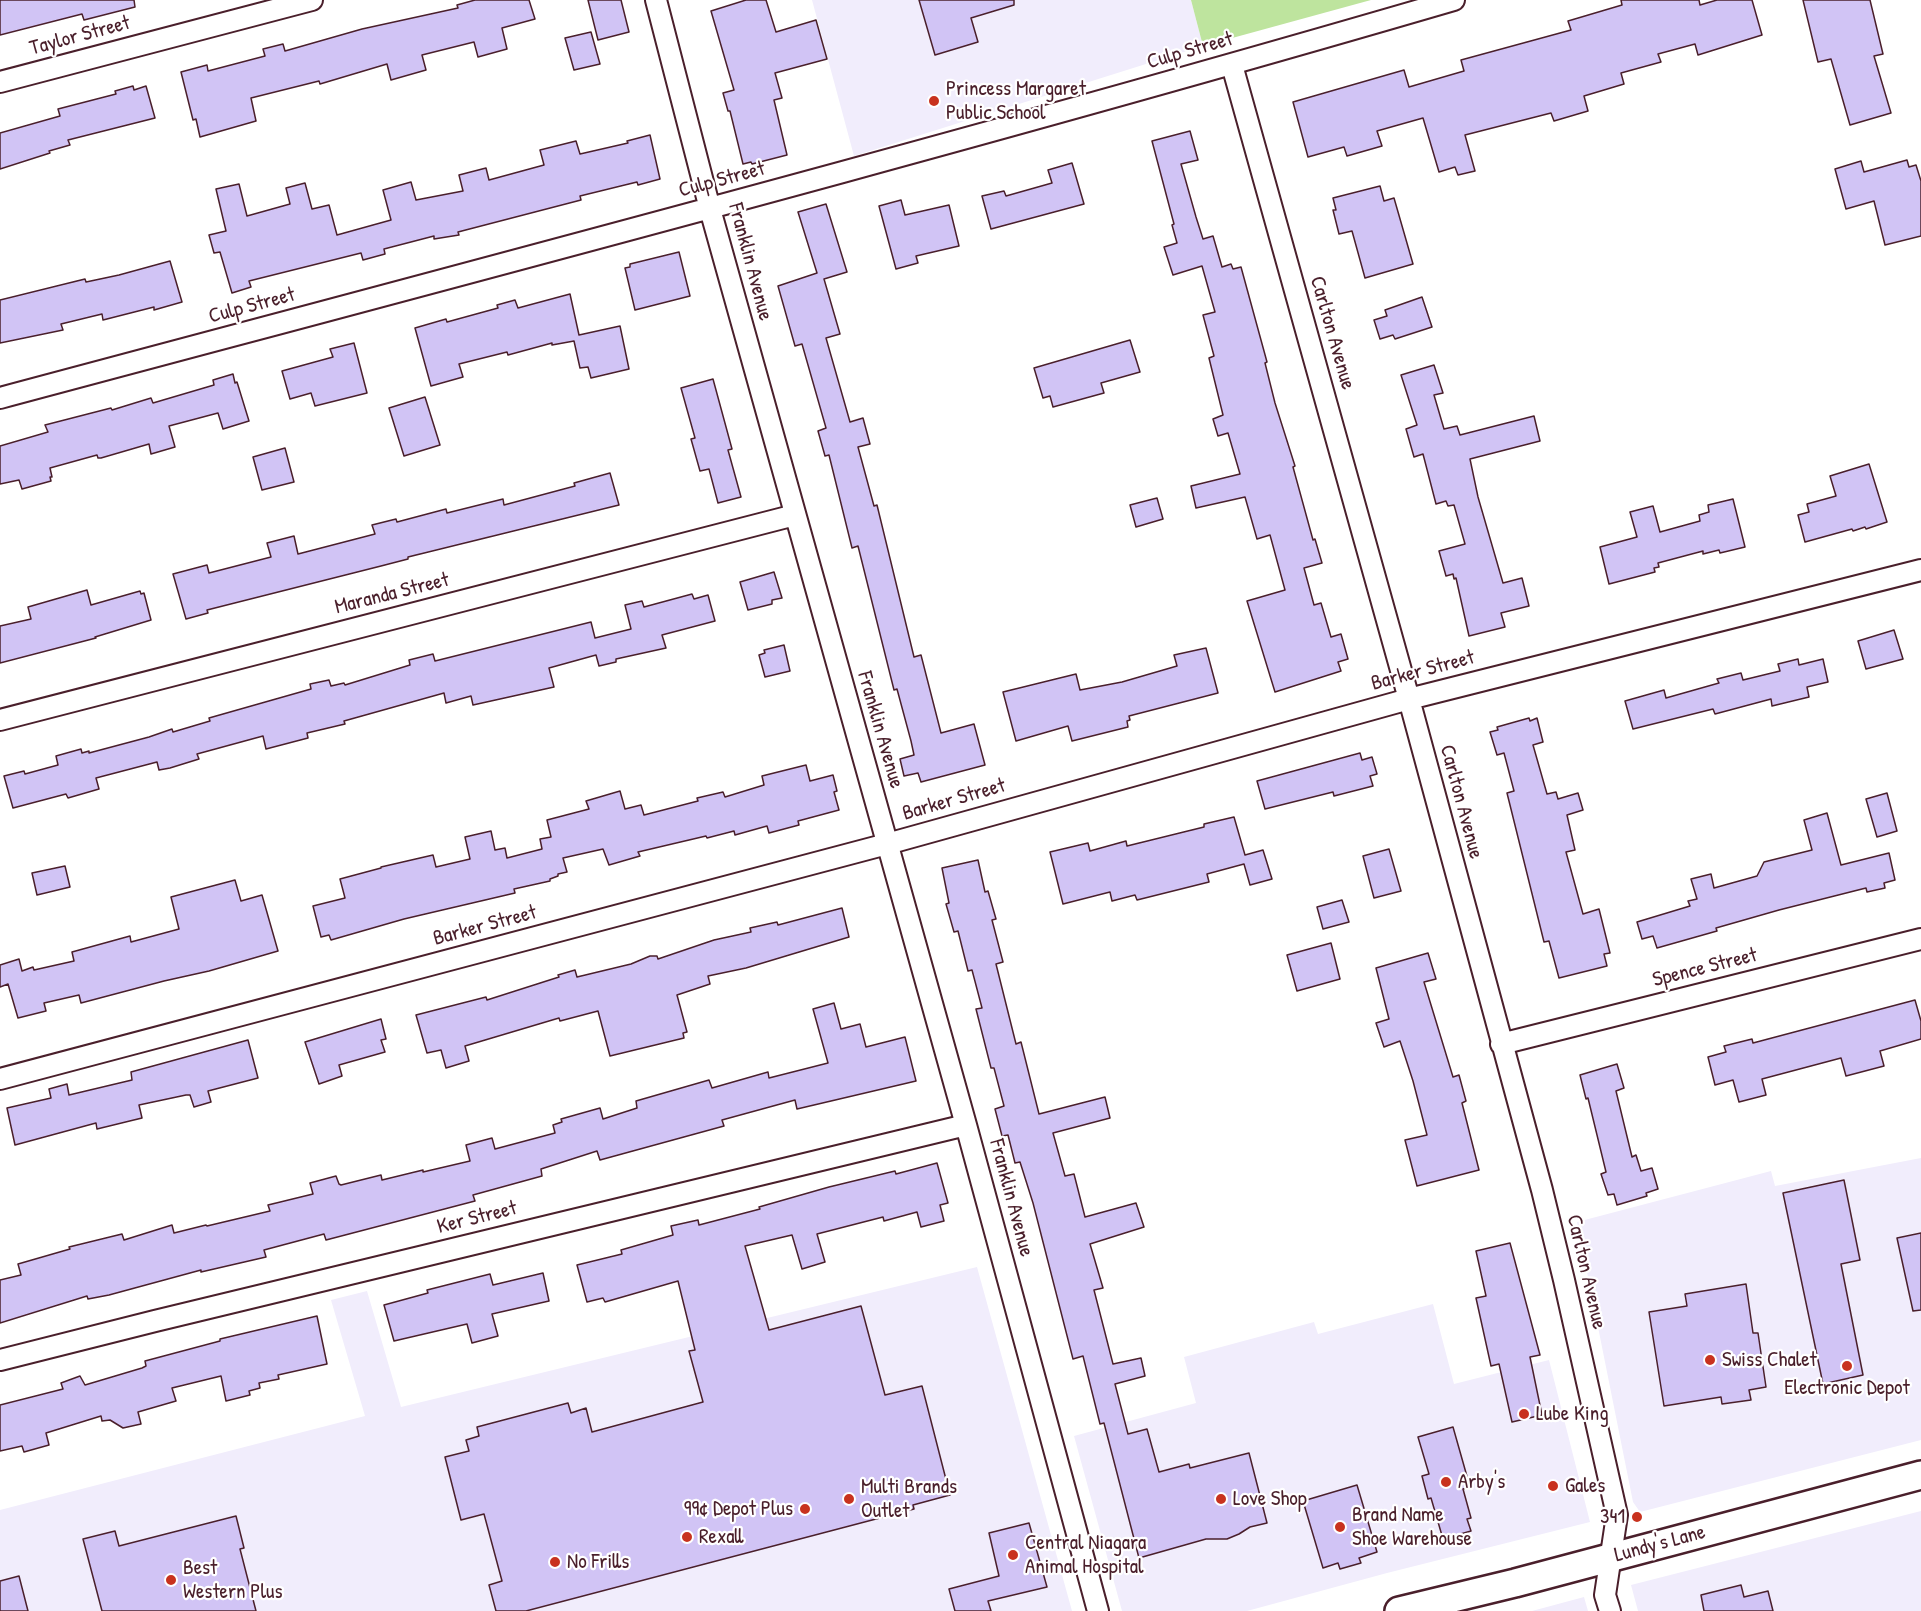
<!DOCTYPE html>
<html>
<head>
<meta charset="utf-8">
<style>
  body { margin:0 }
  canvas { display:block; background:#fff }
</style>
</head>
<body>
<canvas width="1921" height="1611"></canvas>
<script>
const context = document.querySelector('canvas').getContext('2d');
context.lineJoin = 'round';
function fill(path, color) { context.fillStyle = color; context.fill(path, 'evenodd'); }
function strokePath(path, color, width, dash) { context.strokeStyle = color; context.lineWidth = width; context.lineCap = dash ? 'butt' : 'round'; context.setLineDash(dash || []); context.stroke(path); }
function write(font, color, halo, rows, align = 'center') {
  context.font = font + ' "Patrick Hand",sans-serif'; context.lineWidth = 4.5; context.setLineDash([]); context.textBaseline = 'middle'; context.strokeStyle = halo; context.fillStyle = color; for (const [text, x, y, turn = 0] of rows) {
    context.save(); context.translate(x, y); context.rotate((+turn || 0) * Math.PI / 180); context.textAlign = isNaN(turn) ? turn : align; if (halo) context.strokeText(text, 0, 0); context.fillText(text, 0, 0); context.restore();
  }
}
fill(new Path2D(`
  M812,0H1191L1203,46L854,156Z
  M1921,1158V1440L1640,1512L1633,1502L1577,1222L1771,1171L1775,1186Z
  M977,1267L1072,1611H0V1510L365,1416L331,1300L367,1291L401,1407Z
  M1433,1304L1454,1384L1549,1360L1590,1522L1387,1573L1247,1611H1122L1074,1436L1196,1403L1184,1357L1314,1322L1318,1334Z
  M1921,1511V1611H1638L1631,1585Z
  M1584,1597L1588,1611H1532Z`), '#f1edfc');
fill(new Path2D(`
  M1191,0H1371L1203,46Z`), '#bee49e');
const building = new Path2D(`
  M0,0H134L135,7L84,20L82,14L0,35Z
  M475,0H529L535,19L502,28L507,49L478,57L474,42L422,55L426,70L391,80L387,64L320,84L319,81L251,98L256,121L200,137L196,119L193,120L181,72L207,65L208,71L265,56L263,49L283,44L285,51L362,29L458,8L457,5Z
  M588,0H621L629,32L598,40Z
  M746,0H766L776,32L816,20L827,59L775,73L782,98L774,100L787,155L752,164L751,162L743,164L730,111H728L723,93L734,90L711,11Z
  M919,0H1014V5L971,18L978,42L935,55Z
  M1621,0H1699L1700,5L1717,0H1752L1762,35L1698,55L1695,44L1658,54L1661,62L1621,73L1624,84L1584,96L1588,111L1554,121L1551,113L1465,135L1475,171L1458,175L1455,167L1439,172L1423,118L1377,131L1382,146L1347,156L1344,147L1308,157L1293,102L1404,70L1409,87L1464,71L1461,60L1571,30L1568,21L1622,5Z
  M1803,0H1870L1883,54L1874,56L1891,113L1850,125L1831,59L1818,62Z
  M591,32L600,64L574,70L565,38Z
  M133,86L134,90L146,86L155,118L68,140L70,145L49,151L50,153L0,169V133L60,116L58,109L116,94L115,91Z
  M1190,131L1198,160L1181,164L1196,217L1203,239L1213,236L1222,267L1231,264L1233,269L1241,267L1267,362L1265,363L1275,403L1295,466L1293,467L1313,540L1315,539L1322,563L1304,568L1314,605L1321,603L1331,637L1341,634L1348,659L1338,662L1341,671L1275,692L1247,601L1285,590L1270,535L1257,539L1245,497L1196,508L1191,486L1240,474L1228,433L1218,436L1213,419L1223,415L1209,358L1214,356L1203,315L1215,312L1202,266L1173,275L1164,247L1177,243L1172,225L1174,224L1152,141Z
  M650,135L660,179L638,185L637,182L580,196L581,200L458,232L459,235L434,239V236L384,249L385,254L363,260L361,253L249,281L251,287L232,293L220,252L214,253L209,235L226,231L216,189L239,184L247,216L290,204L286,188L305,183L312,209L329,205L337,235L391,220L383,190L411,182L416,200L463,191L459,175L486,168L489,180L544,165L540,150L576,141L580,154L628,143L627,141Z
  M1907,160L1909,167L1916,165L1921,181V236L1885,245L1874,201L1846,209L1835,169L1861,161L1864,172Z
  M1072,163L1084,204L991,229L982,196L1004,191L1006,196L1052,183L1048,170Z
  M1380,186L1384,201L1394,198L1413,264L1365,278L1352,231L1339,234L1333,210H1336L1333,198Z
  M901,200L905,215L949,205L959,246L916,256L918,263L896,269L879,206Z
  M826,204L847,272L824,279L840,334L826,338L850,422L863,418L870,444L858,447L874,506L877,505L914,657L921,655L941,733L974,724L985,765L921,782L918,773L904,776L900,759L914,755L911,741L897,689L894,690L858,546L852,548L829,455L825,456L818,431L826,428L802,344L795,346L778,286L817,273L798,212Z
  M679,252L690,296L635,310L625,268L630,267V264Z
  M170,261L182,302L154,310V307L103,320L102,314L61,324L63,330L0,343V300L85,279L86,282L119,275Z
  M570,294L579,335L620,326L629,369L591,378L588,367L580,368L574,341L552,345V343L508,355L507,352L459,364L463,377L431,386L415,328L446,319L447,322L498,308L497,305L515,300L518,308Z
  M1422,297L1432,327L1395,339L1393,335L1380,339L1374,320L1387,316L1385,310Z
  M1130,340L1140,372L1101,383L1104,393L1053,407L1050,396L1043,398L1034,368Z
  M354,343L367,393L315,406L311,393L290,399L282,371L333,357L330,349Z
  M1434,365L1443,393L1434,395L1444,429L1457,426L1460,435L1534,416L1540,441L1470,459L1478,497L1503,583L1522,578L1529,606L1501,613L1505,627L1469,636L1456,578L1454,579L1453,574L1446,576L1439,551L1465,544L1454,505L1448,506L1446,501L1436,504L1423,454L1414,457L1406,429L1417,425L1401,375Z
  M233,374L235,383L237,382L249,421L223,429L218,413L169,426L175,447L151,454L149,444L101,458H98L97,455L50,468L52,477H50L51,481L22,489L19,480L0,484V446L48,432L45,425L111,408L112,410L151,398L153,403L214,385L213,380Z
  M713,379L732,449L728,450L741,497L718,503L709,469L700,471L691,439L695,438L681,388Z
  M425,397L440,445L404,456L389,408Z
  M285,448L294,482L262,490L253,457Z
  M1869,464L1887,522L1866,529L1865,527L1853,531L1852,529L1805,542L1798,515L1809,512L1807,504L1836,496L1830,476Z
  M610,473L619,505L408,557V559L381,566L207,610L208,613L186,619L173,574L207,565L209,573L271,557L267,543L294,536L298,554L375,534L372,525L396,519L397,522L446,509L447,513L503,499L504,505L575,486L574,483Z
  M1157,498L1163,519L1136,527L1130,505Z
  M1733,499L1745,547L1720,553L1719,550L1703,554V551L1658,563L1659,567L1654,568L1655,572L1609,584L1600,547L1637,537L1630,512L1653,506L1660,532L1700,521L1699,515L1709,512L1708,505Z
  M774,572L782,598L772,600V604L748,610L740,582Z
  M87,590L91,605L140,591L141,594L144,593L151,620L95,637L96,638L0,663V626L31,619L28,607Z
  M692,594L694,599L708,595L715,621L662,635L666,648L616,659V662L599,666L596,655L549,668L554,687L473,705L471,696L446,703L444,693L344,721L345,724L307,733L308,738L266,749L263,736L197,754L199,759L170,768L159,770L157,762L96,778L99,789L68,798L66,794L13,808L4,776L24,771L25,774L58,765L56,756L81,749L82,753L89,751V753L149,737L172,729L173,732L210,721L209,718L311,689L310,684L329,680L331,686L344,683L345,685L410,665L409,660L433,654L435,661L591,622L595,638L631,629L625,605L642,601L644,607Z
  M1894,630L1903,659L1866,669L1858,641Z
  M784,645L790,671L765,677L759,655L765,653L764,650Z
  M1206,648L1218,693L1129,716L1130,720L1127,721L1128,727L1072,741L1068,726L1016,741L1003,692L1076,674L1080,690L1122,682L1177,666L1174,655Z
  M1798,659L1799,665L1823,659L1828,682L1807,687L1809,697L1772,706L1771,699L1715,714L1713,709L1633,729L1625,701L1664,690L1666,698L1719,683L1717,679L1741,673L1743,680L1780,671L1778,664Z
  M1529,718L1530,721L1537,718L1543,742L1533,745L1547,794L1556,792L1558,799L1578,793L1583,810L1567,815L1575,850L1566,852L1583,914L1599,909L1610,953L1604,954L1607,966L1559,978L1549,941L1544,942L1507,793L1514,791L1504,753L1497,755L1490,732L1498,730L1497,727Z
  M1360,753L1362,760L1372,757L1377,774L1370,776L1373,786L1334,796L1333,792L1265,809L1257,781Z
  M806,765L810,781L833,775L837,791L834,792L839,810L798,821L799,825L769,833L767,826L735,835L734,831L707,838L706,836L638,852L640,856L609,865L603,849L563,858L567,872L558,874V876L550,879V881L514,889L515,893L404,919L331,940L329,935L321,937L313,906L345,898L340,879L381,868V867L433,855L436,867L470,859L465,837L491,831L495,850L505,848L507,858L542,849L540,839L551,837L547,820L589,809L586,801L620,791L625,809L641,805L644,815L698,801L697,798L723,792L725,797L764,785L762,776Z
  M1887,793L1897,831L1877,837L1866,799Z
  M1827,813L1841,865L1889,853L1895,880L1884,883L1885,888L1867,892L1866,888L1779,910L1716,928L1717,931L1657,948L1653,936L1642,939L1637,922L1690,906L1688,901L1697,899L1691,879L1711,874L1714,888L1757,876L1764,862L1812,850L1804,820Z
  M1234,817L1245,855L1263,850L1272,879L1250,885L1244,864L1207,874L1209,882L1137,900L1135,895L1112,901L1110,892L1063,904L1050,852L1088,843L1090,851L1126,841L1127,846L1204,827V824Z
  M1389,849L1401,891L1374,898L1363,856Z
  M978,860L985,892L988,891L996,919L992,920L1003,962L996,964L1016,1044L1021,1042L1039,1114L1105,1097L1110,1118L1053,1133L1065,1176L1074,1174L1085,1217L1136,1203L1144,1227L1090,1244L1103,1288L1094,1290L1113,1364L1141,1358L1145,1376L1115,1384L1128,1434L1147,1429L1159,1472L1189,1464L1190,1468L1249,1453L1267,1523L1250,1527L1239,1534L1227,1539H1206L1139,1558L1104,1423L1100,1424L1083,1356L1073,1359L1033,1203L1020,1162L1015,1163L1008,1135L1002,1136L995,1109L1004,1106L994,1068H991L976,1009L982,1008L972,970L968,971L958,931L954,932L946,904L949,903L942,868Z
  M65,866L70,887L37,895L32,873Z
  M235,880L241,901L262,895L278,951L209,971L164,981L81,1003L79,995L44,1003L46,1011L18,1018L8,984L0,987V965L19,959L22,971L33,967L34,970L74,961L72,952L130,936L131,942L179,929L171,897Z
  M1342,900L1349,922L1323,929L1317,907Z
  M842,908L849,937L746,968L708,976L710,984L677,995L687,1032L683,1033L684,1038L610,1056L598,1011L560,1021L559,1018L465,1046L469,1061L446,1068L441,1050L427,1053L416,1015L486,997L487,1000L559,977L558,975L575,970L577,977L631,964L650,956H657L658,959L714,940L751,932L750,928L777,922L778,925Z
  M1331,943L1340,979L1297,991L1287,955Z
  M1428,953L1436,979L1424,982L1453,1077L1459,1075L1466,1101L1462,1103L1479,1170L1417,1186L1405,1140L1427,1135L1413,1081L1400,1041L1384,1047L1376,1023L1389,1019L1376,968Z
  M1915,1000L1921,1021V1039L1880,1051L1884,1066L1846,1076L1841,1058L1762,1079L1766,1095L1739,1102L1733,1080L1715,1085L1708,1057L1726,1052L1724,1046L1752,1039L1753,1043Z
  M834,1003L841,1029L860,1024L866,1047L905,1037L916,1081L797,1109L795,1100L722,1120L724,1126L600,1160L597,1151L541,1169L542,1176L473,1195L475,1201L326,1240L324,1234L264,1250L266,1257L201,1272V1270L109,1295L88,1299L87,1296L0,1323V1280L21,1275L18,1264L70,1249L69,1247L122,1234L124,1240L172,1225L174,1233L206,1225L207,1226L270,1211L268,1205L313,1194L310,1183L336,1176L339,1184L341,1185L381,1175L382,1180L423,1170V1172L470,1161L466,1145L492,1138L495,1149L555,1133L553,1125L562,1122L561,1119L600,1108L603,1119L637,1108L636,1101L709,1080L712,1088L768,1072L769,1078L828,1063L813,1009Z
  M381,1019L386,1039L381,1040L385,1052L339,1065L342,1076L319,1084L305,1042Z
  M248,1040L258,1078L208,1091L211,1102L194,1107L190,1095H186L139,1105L142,1118L97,1129L96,1123L15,1145L7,1108L51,1098L49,1089L67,1084L69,1095L132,1080L131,1072Z
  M1617,1064L1624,1088L1616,1091L1632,1157L1636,1155L1641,1171L1652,1168L1658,1189L1646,1193L1647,1196L1617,1205L1614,1194L1608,1195L1601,1174L1606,1172L1588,1098L1586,1099L1580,1075Z
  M937,1163L948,1203L940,1205L944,1221L921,1227L917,1212L884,1221L883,1217L817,1234L825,1262L802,1269L792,1235L745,1246L769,1330L861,1306L885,1395L922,1386L950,1495L913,1505L914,1509L526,1611H496L489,1585L502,1581L484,1514L461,1520L445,1457L469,1451L466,1440L479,1436L477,1427L568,1403L571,1413L586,1408L592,1432L703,1402L689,1351L695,1350L678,1281L605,1302L603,1298L587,1302L577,1265L622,1254L621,1250L673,1235L671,1226L698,1220L699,1225L760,1209L759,1207L829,1187L895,1171L896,1174Z
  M1844,1180L1860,1260L1841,1264L1863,1375L1823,1384L1783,1193Z
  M1921,1233V1310L1913,1311L1897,1238Z
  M1510,1243L1540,1355L1530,1357L1542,1415L1512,1422L1499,1364L1491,1366L1476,1298L1486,1296L1476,1251Z
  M543,1273L549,1301L492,1314L498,1336L472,1343L467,1324L394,1341L384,1305L428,1293L427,1290L490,1274L493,1285Z
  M1746,1284L1753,1333H1758L1766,1387L1749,1390L1751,1400L1722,1404L1721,1397L1664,1406L1649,1312L1687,1306L1685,1294Z
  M317,1316L327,1364L278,1375L279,1379L259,1383L260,1388L249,1391L250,1395L226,1401L221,1376L172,1388L176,1401L138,1412L141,1424L123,1428L110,1420L102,1421L101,1416L46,1433L49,1445L24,1452L22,1446L0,1451V1405L63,1389L61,1383L80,1376L85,1385L142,1368L146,1366L145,1361L220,1341V1339Z
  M1453,1427L1470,1487L1463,1489L1471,1518L1467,1519L1471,1531L1443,1539L1431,1498L1428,1499L1422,1476L1429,1474L1418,1437Z
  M1357,1485L1377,1552L1359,1558L1361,1563L1340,1569L1338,1563L1323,1568L1303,1501Z
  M236,1516L244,1548L240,1549L256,1611H102L83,1539L115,1531L119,1546Z
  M1029,1523L1047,1587L988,1601L991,1611H955L949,1589L999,1576L989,1533Z
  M19,1576L28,1611H0V1581Z
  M1741,1585L1744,1597L1768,1591L1773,1611H1704L1701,1595Z`);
fill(building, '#d1c4f5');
strokePath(building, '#4a1f2b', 1.5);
const minor = new Path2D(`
  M656,0L710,209L966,1125L1098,1611
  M1232,65L1409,699L1542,1190L1564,1280L1617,1515L1605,1595L1610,1611
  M0,82L312,0
  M0,398C486,268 971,141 1454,0
  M0,720L795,515
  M1501,1044L1921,939
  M0,1079L887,844L1409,699L1921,570
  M0,1360L155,1321L966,1125`);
const secondary = new Path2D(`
  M1399,1611L1515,1583L1921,1475`);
strokePath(minor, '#4a1f2b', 24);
strokePath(secondary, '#4a1f2b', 32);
strokePath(minor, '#fff', 20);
strokePath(secondary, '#fff', 27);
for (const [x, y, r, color] of [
  [934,101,6,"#c8321e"],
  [1710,1360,6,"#c8321e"],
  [1847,1366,6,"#c8321e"],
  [1524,1414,6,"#c8321e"],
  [1446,1482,6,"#c8321e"],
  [1553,1486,6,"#c8321e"],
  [849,1499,6,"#c8321e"],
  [1221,1499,6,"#c8321e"],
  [805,1509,6,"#c8321e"],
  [1637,1517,6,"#c8321e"],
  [1340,1527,6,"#c8321e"],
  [687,1537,6,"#c8321e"],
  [1013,1555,6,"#c8321e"],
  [555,1562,6,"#c8321e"],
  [171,1580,6,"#c8321e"]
]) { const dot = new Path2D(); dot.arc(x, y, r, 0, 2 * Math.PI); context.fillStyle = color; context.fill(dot); strokePath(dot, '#fff', 2); }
write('21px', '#4a1f2b', '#fff', [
  ["Taylor Street",80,36,-15],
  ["Culp Street",1190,51,-16],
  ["Culp Street",722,180,-15],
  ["Franklin Avenue",750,262,75],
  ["Culp Street",252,306,-15],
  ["Carlton Avenue",1332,333,74],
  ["Maranda Street",392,594,-14],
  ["Barker Street",1423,671,-15],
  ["Franklin Avenue",880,730,74],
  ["Barker Street",954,800,-16],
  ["Carlton Avenue",1461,802,75],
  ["Barker Street",485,926,-15],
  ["Spence Street",1705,968,-14],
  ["Franklin Avenue",1011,1198,75],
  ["Ker Street",477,1218,-14],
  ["Carlton Avenue",1586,1272,77],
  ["Lundy's Lane",1660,1544,-15]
]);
write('21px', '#4a1f2b', '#fff', [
  ["Princess Margaret",946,89],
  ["Public School",946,113],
  ["Swiss Chalet",1722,1360],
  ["Electronic Depot",1847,1388,"center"],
  ["Lube King",1536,1414],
  ["Arby's",1458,1482],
  ["Gales",1565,1486],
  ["Multi Brands",861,1487],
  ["Outlet",861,1511],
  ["Love Shop",1233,1499],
  ["99¢ Depot Plus",793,1509,"right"],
  ["Brand Name",1352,1515],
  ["Shoe Warehouse",1352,1539],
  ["341",1625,1517,"right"],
  ["Rexall",699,1537],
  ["Central Niagara",1025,1543],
  ["Animal Hospital",1025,1567],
  ["No Frills",567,1562],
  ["Best",183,1568],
  ["Western Plus",183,1592]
], 'left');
</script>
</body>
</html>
